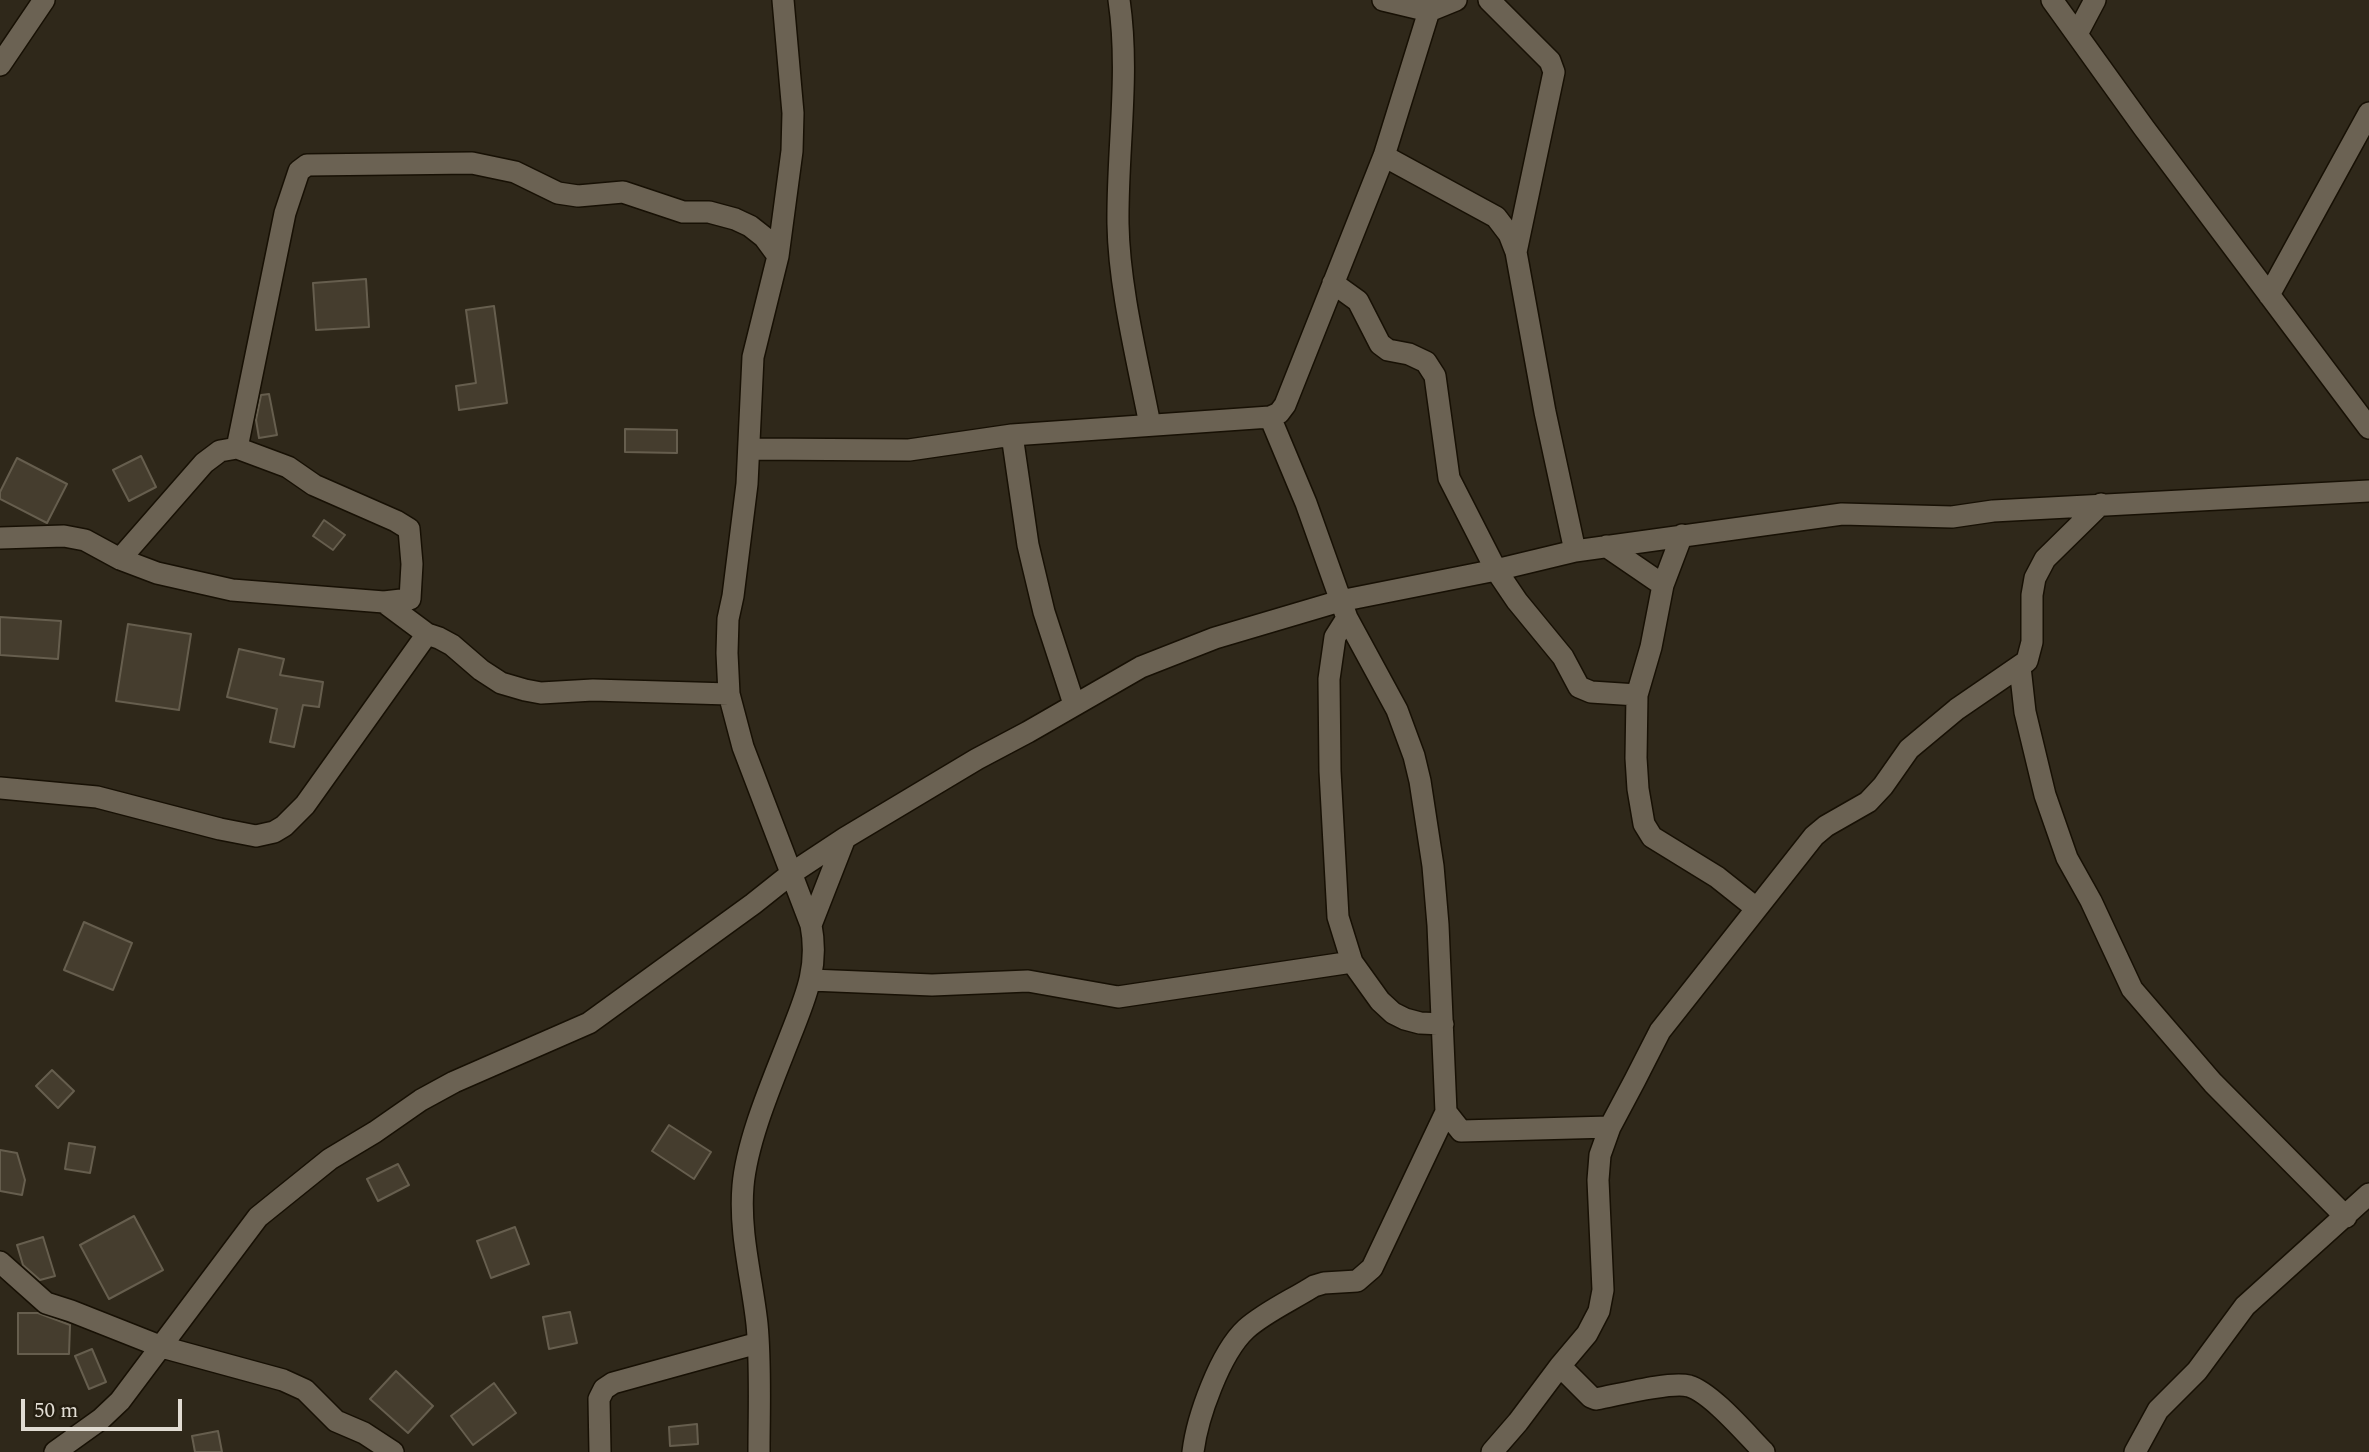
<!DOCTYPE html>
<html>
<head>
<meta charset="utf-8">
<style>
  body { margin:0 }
  #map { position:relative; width:2369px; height:1452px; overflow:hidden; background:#2f281a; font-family:Spectral,serif }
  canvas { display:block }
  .scale { position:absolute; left:21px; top:1399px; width:161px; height:32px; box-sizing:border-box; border:4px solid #e1dcd3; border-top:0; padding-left:9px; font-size:21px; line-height:24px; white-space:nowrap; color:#e1dcd3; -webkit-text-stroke:5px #251e11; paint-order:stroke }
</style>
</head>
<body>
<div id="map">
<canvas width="2369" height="1452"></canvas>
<div class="scale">50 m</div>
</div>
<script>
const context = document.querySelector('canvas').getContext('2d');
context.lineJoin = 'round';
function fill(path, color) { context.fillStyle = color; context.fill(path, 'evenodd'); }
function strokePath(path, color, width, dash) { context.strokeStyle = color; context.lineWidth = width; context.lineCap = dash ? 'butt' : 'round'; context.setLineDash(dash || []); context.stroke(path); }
const building = new Path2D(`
  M366,279L369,327L316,330L313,283Z
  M494,306L507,403L459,410L456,386L476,383L466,310Z
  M269,394L277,435L259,438L256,420L261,395Z
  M625,429L677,430V453L625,452Z
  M141,456L156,487L129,501L113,470Z
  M17,458L67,484L47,523L0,499V492Z
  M324,520L345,535L333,550L313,536Z
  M0,617L61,621L58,659L0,655Z
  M128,624L191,634L179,710L116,701Z
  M239,649L284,659L280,675L323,682L319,707L303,705L294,747L270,742L277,709L227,697Z
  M84,922L132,943L113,990L64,970Z
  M52,1070L74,1091L58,1108L36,1086Z
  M669,1125L711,1152L694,1179L652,1151Z
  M69,1143L95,1147L90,1173L65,1169Z
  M0,1150L17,1153L25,1180L22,1195L0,1191Z
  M398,1164L409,1185L378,1201L367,1179Z
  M134,1216L163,1270L109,1299L80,1245Z
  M515,1227L529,1264L491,1278L477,1241Z
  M43,1237L55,1276L40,1280L23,1265L17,1245Z
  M570,1312L577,1343L549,1349L543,1317Z
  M18,1313H38L70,1325L69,1354H18Z
  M92,1349L106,1382L89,1389L75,1356Z
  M396,1371L433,1406L408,1433L370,1399Z
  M494,1383L516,1413L473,1445L451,1416Z
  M697,1424L698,1444L670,1446L669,1427Z
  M218,1431L222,1452H195L192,1436Z`);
fill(building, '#453d2e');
strokePath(building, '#665e4e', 2);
const minor = new Path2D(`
  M1119,0C1130,74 1117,150 1118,224C1119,288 1138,362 1150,425
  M1383,0L1429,11L1456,0
  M1489,0L1550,61L1554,72L1516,252
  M2052,0L2144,128L2369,428
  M2077,34L2095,0
  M0,65L44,0
  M1384,156L1496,217L1509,234L1516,252L1545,412L1575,551
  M1333,283L1358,301L1380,344L1388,350L1409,354L1426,362L1435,376L1449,478L1496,570L1517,601L1563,657L1579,687L1591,692L1637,695
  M2269,295L2369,113
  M1012,435L1028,545L1044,612L1074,704
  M237,448L285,213L299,171L307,165L472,163L515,172L558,193L578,196L623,192L683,212H709L735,219L750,226L764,237L778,256
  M750,449L909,450L1012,435L1270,417L1279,413L1285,405L1384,156L1429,11
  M1682,535L1663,585L1651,647L1637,695L1636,758L1638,789L1644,824L1652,837L1717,877L1756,908
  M0,538L64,536L85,540L120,559L157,573L232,590L384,602L410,599L412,564L409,529L396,521L314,485L288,467L237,448L220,451L204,463L120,559
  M1606,546L1663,585
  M384,602L427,634L439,638L452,645L481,670L501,683L525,690L541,693L593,690L729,694
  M1347,618L1335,637L1329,679L1330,771L1338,917L1352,962L1380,1001L1393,1013L1405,1019L1420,1023L1443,1024
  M2020,667L2025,712L2045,795L2067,858L2091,901L2132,989L2213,1083L2346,1217
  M0,788L97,797L220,829L256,836L274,832L284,826L305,805L427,634
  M811,925L845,838
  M811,980L932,985L1028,981L1118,997L1352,962
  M1446,1112L1461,1131L1610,1127
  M0,1262L46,1303L71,1311L162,1347L283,1380L305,1390L336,1421L364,1433L393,1452
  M1560,1366L1591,1397L1596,1399C1618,1395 1670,1381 1689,1386C1712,1393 1747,1435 1764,1452
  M55,1452L101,1419L120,1401L258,1217L330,1159L375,1132L421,1100L454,1082L589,1023L753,904L792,873L845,838L977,759L1028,732L1141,667L1215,638L1340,601L1496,570L1575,551L1842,514L1952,517L1993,511L2369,491
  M600,1452L599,1399L604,1389L613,1383L758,1343
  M759,1452C759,1410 761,1366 757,1324C752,1278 739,1233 743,1186C747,1139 774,1078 791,1034C806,996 819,967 811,925L743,747L729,694L727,653L728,619L733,596L747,484L753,357L778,256L792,151L793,113L783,0
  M1193,1452C1197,1418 1220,1353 1246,1329C1265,1312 1292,1300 1314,1286L1324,1283L1357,1281L1372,1268L1446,1112L1438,925L1433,866L1420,781L1414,756L1397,710L1347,618L1306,503L1270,417
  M1492,1452L1518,1422L1560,1366L1587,1334L1599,1311L1603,1290L1598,1180L1600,1155L1610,1127L1635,1080L1660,1031L1814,836L1826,826L1868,802L1883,786L1909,749L1957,709L2027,661L2032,642V595L2035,578L2045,559L2101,504
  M2135,1452L2158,1410L2197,1371L2245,1306L2369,1194`);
strokePath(minor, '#171004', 24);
strokePath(minor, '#6b6253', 21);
</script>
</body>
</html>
